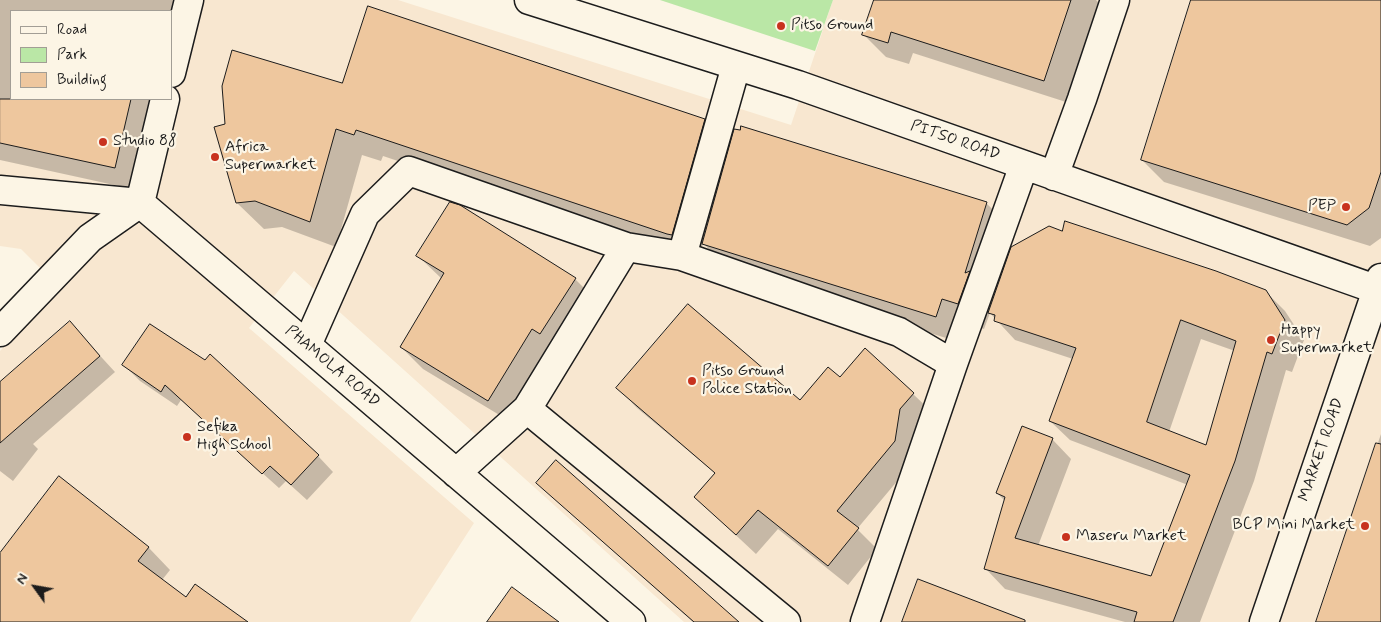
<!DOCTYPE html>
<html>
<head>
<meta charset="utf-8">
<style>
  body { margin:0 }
  #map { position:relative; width:1381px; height:622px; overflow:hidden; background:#fcf5e5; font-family:Mynerve,sans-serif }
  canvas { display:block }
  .legend { position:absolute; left:10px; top:10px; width:162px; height:90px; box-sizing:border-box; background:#fcf5e5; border:1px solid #a29e95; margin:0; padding:6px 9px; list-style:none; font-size:15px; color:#1c1c1c }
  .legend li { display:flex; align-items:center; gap:10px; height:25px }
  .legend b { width:25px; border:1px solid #a29e95 }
  .north { position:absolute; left:10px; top:562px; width:50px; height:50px; -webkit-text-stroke:4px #fcf5e5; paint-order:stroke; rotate:302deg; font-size:14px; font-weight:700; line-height:20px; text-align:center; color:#1c1c1c }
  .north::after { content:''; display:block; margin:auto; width:18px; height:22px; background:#1c1c1c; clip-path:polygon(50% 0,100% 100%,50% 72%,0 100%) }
</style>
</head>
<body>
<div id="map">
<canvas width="1381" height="622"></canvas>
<ul class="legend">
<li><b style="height:6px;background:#fcf5e5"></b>Road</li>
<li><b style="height:14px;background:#bae7a6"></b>Park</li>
<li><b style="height:14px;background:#eec79e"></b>Building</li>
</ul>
<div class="north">N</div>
</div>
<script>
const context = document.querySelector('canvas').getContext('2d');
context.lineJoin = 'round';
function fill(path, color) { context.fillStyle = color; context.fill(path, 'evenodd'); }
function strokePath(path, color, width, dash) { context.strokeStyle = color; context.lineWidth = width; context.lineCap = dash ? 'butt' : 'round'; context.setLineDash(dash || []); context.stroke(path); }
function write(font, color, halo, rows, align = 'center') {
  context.font = font + ' Mynerve,sans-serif'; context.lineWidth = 4.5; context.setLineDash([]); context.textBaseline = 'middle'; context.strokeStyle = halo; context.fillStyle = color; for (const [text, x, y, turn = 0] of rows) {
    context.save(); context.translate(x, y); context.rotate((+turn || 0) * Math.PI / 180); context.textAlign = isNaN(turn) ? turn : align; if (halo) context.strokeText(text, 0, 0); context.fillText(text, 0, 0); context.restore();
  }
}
fill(new Path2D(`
  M0,0H398L791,125L833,0H1381V622H684L294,271L249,328L474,523L410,622H0V351L59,287L21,249L0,246ZM11,11H171V99H11Z`), '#f8e7d0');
fill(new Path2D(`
  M660,0H833L815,51Z`), '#bae7a6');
fill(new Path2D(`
  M0,0H179L171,37V11H11V99H157L137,190L0,160Z
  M875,0H1096L1099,3L1066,102L913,53L909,64L886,57L864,35Z
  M1192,0H1381V238L1370,246L1164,182L1142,160Z
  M343,84L704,120L731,146L986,203L1013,229L993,296L995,298L1265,291L1285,311L1304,340L1292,372L1286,370L1254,481L1200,622H1125L1005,589L986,569L1005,501L997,493L1052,439L1071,459L1038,546L1152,578L1188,485L1070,440L1050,421L1073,359L1015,340L990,313L984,329L968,324L962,343L729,270L703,243L698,260H694L383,156L381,161L362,155L336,247L282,227L264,229L237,203ZM1201,339L1235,351L1207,446L1169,432Z
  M460,207L575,279L597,301L511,422L423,369L401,347L442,279L418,256Z
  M70,323L115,372L33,444L38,449L13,481L0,471V385Z
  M124,365L318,456L333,472L307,500L286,481L279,488L181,400L177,406L140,381Z
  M840,378L913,394L933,413L914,461L857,529L877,549L848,585L778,529L756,554L695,497L716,474L637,408L618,388L800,402Z
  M1381,434V622H1317Z
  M60,478L149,548L170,570L162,580L186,598L242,622H0V555Z
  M538,482L737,622H693L560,504Z`), '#0003');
const building = new Path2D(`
  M874,0H1071L1044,81L891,32L888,43L862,35Z
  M1191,0H1381V172L1369,208L1347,225L1141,160Z
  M368,6L705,119L672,235L667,234L356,130L354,135L336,129L310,222L255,201L236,203L214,127L225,124L222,86L232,50L342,83Z
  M0,99H131L115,168L0,143Z
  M741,126L987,202L965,273L970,271L958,304L942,299L936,317L702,244L734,129L740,130Z
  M450,202L460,205L576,278L540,334L532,329L488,401L400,347L444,273L416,256Z
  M1065,221L1216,271L1266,290L1285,320L1272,354L1267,352L1235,461L1173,622H1134L1137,612L984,569L1005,497L996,493L1022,426L1053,438L1015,538L1151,576L1190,475L1049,421L1076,348L994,321L995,315L988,313L1011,247L1049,226L1062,231ZM1181,320L1236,341L1206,445L1147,422Z
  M688,304L800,400L828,367L840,377L865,348L914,393L900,409L895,441L837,511L859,528L828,566L758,510L736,535L694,497L715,473L616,388Z
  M70,321L100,356L0,443V382Z
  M150,324L205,360L210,354L319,455L291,485L270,466L262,474L165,385L161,392L122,365Z
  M1376,443L1381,444V622H1316Z
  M556,460L739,622H694L536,483Z
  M59,476L149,547L138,561L186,597L195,584L248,622H0V553Z
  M918,579L1025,620V622H902Z
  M512,587L559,622H487Z`);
fill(building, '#eec79e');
strokePath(building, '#1c1c1c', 1);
const minor = new Path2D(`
  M529,0L798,85L1381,291
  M171,73L189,0
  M1054,176L1082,99L1115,0
  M0,190L140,203L631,622
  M682,256L736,66
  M0,332L90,238L140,203L165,99
  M307,345L365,214L409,171L626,247L682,256L899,332L953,364
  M527,409L786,622
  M456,473L527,409L626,247
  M865,622L953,364L1024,165
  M1264,622L1381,278`);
strokePath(minor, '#1c1c1c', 31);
strokePath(minor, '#fcf5e5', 28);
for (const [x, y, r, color] of [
  [781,26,5,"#c8321e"],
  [103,142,5,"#c8321e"],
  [215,157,5,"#c8321e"],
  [1346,207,5,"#c8321e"],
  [1271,340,5,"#c8321e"],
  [692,381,5,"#c8321e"],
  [187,437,5,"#c8321e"],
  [1365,526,5,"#c8321e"],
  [1066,537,5,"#c8321e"]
]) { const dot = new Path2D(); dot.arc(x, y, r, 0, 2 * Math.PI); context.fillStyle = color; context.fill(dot); strokePath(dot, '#fcf5e5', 2); }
write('16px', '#1c1c1c', '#fcf5e5', [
  ["Pitso Ground",791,26],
  ["Studio 88",113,142],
  ["Africa",225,148],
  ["Supermarket",225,166],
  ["PEP",1336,207,"right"],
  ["Happy",1281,331],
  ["Supermarket",1281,349],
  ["Pitso Ground",702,372],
  ["Police Station",702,390],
  ["Sefika",197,428],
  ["High School",197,446],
  ["BCP Mini Market",1355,526,"right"],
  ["Maseru Market",1076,537]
], 'left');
write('16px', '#1c1c1c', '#fcf5e5', [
  ["PITSO ROAD",955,141,19],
  ["PHAMOLA ROAD",332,367,40],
  ["MARKET ROAD",1322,450,-71]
]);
</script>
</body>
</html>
